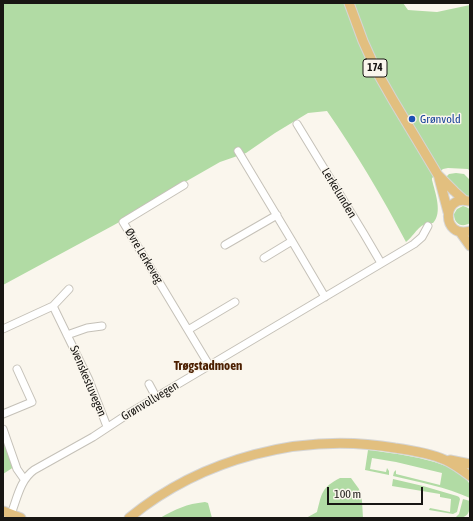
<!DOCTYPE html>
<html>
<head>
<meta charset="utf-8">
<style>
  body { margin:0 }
  #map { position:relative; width:473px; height:521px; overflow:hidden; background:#faf6ed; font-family:"Asap Condensed",sans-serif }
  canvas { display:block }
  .frame { position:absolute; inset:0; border:4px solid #181613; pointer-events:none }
  .scale { position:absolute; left:327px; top:487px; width:96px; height:18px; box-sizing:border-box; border:2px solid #181613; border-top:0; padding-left:5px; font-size:12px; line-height:14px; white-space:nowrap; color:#181613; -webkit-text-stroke:3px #faf6ed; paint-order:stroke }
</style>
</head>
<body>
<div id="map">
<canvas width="473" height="521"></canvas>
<div class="frame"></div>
<div class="scale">100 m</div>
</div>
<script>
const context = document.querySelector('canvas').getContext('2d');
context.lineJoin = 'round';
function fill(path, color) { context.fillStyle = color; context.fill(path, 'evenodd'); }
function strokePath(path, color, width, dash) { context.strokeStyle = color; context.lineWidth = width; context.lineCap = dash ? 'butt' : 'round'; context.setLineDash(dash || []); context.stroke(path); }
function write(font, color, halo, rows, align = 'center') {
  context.font = font + ' "Asap Condensed",sans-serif'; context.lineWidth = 3; context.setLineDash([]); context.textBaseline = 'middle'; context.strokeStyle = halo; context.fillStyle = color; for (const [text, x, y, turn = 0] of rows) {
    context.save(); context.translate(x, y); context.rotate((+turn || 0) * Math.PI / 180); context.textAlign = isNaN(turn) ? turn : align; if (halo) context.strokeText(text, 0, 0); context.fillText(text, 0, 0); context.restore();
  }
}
fill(new Path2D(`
  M3,3H403L408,10L437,12L470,5V171L468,169L448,168L443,169L432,178V180C435,192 443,213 433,223C419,222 416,234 406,242C382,196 356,153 327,111L308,113L275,133L246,153L220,162L178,186L146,207L114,225L3,285Z
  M456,173L464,174L470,180V197L463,195L445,178L449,174Z
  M463,206L466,207L470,209V223C462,228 454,224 454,214L457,209Z
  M3,428L17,465L3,474Z
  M368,450C391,453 458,460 469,483C471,487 470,493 470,498C446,487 419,482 393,476L394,472L396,470V474L440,485L442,473L396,462L372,458L370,469L386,472L387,468L389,471V475L365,470Z
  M340,478H351L359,489L362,501L363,518H306L317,512C322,493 321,488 340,478Z
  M393,479L423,486L457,496L459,497L460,499L457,512L453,514L429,510L430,508L450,512L451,499L440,497V494L392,486Z
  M463,499L470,501C470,514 468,518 455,518L459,514Z
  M205,502L208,503L212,518H160C176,509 186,504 205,502Z`), '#b1dba4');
const minor = new Path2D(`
  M297,124L364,234L381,263
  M238,151L292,241L325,297
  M184,185L123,222L209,365
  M225,245L277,215
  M264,258L292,241
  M53,306L69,289
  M3,329L53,306L89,380L106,424L108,427
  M188,330L235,302
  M67,335L87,328L102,326
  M149,384L156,397
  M3,414L32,402L17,369
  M3,429L17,469L24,479
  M11,514C17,499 20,480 34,470L93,437L131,412L414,244L422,237L428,226`);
const major = new Path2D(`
  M349,3L363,41L377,72L393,100L438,175L454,191L464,200
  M439,178L448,212
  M468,201C442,194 441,239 470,231
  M460,232L470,246
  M450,460L470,464
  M3,511L21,518
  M129,518C202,458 302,432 395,448C409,450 432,454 445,460C454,464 462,470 470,476`);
strokePath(minor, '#c5c1b8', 9);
strokePath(major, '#d5d5d5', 11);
strokePath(minor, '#fff', 7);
strokePath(major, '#e2bf7f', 9);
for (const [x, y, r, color] of [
  [412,119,4,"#1a4fb4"]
]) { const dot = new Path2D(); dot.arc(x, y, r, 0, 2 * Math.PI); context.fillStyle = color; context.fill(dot); strokePath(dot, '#faf6ed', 1.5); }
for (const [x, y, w] of [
  [375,68,24]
]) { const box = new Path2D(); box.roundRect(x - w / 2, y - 9, w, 18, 3); context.fillStyle = '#faf6ed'; context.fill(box); strokePath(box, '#181613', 1); }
write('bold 11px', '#181613', null, [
  ["174",375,68]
]);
write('12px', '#164399', '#faf6ed', [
  ["Grønvold",420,119]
], 'left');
write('12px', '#181613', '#faf6ed', [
  ["Lerkelunden",339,193,59],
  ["Øvre Lerkeveg",144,256,59],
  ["Svenskestuvegen",88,381,67],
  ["Grønvollvegen",150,401,-31]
]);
write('bold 13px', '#4c1f00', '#faf6ed', [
  ["Trøgstadmoen",208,366]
]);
</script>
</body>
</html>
